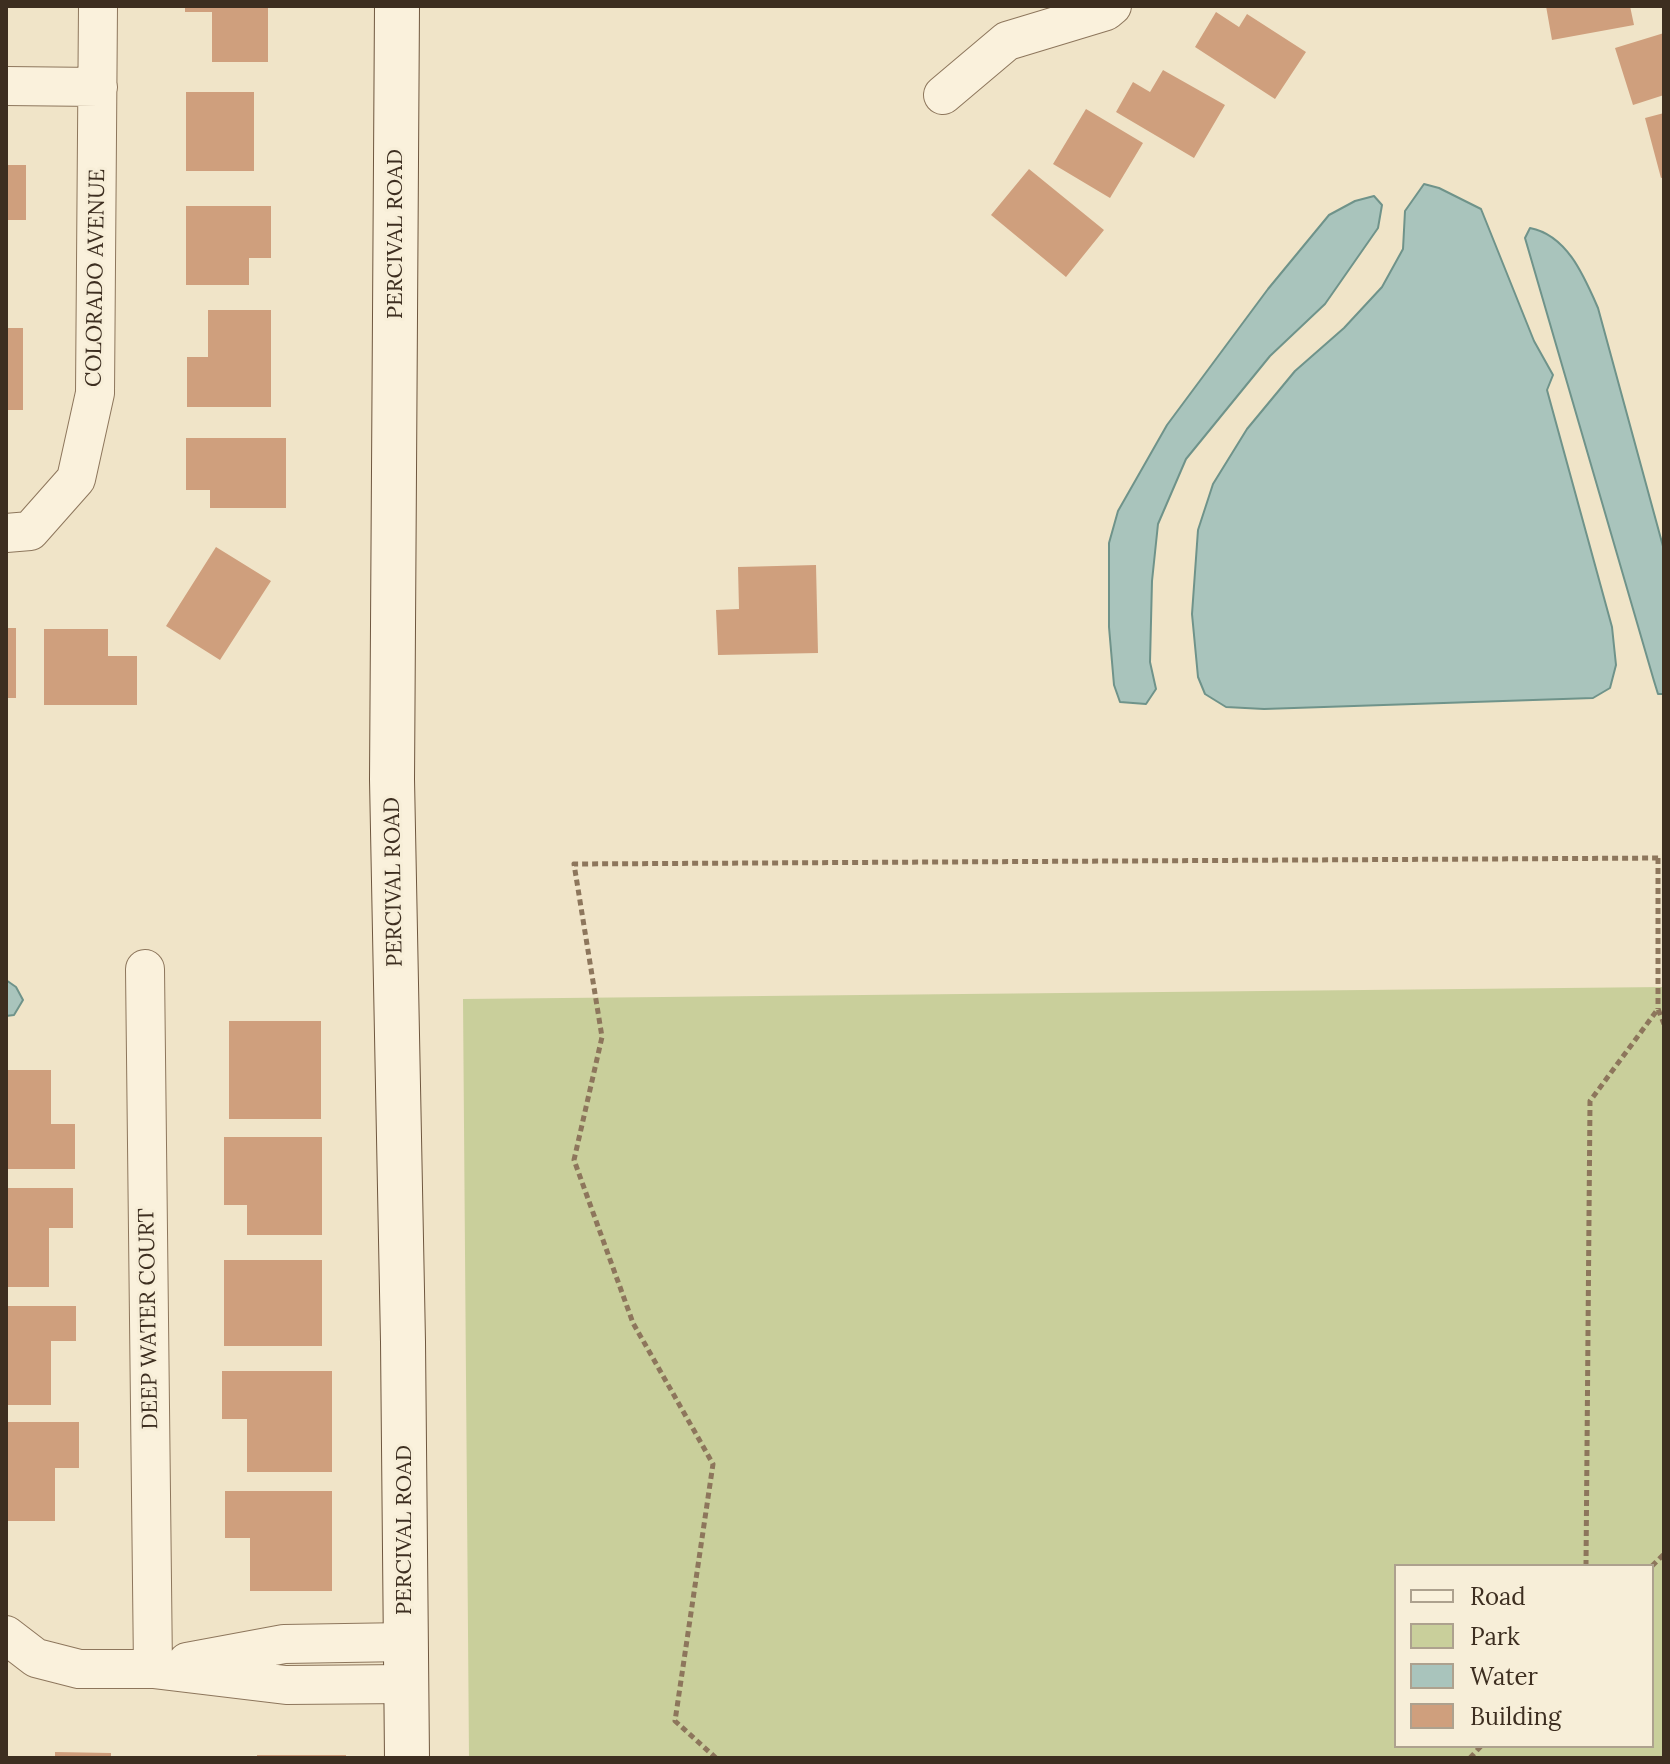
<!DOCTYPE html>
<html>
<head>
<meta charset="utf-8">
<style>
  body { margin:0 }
  #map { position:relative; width:1670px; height:1764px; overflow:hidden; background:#f0e4c8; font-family:Lora,serif }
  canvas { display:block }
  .frame { position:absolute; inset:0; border:8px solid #3d2e20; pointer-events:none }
  .legend { position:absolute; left:1394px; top:1564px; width:260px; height:184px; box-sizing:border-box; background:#f7eed8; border:2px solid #ada18e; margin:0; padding:10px 14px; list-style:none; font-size:24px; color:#3d2e20 }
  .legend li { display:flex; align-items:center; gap:16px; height:40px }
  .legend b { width:40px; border:2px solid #ada18e }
</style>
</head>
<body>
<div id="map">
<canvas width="1670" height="1764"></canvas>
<div class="frame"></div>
<ul class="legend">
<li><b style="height:10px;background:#faf1dc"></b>Road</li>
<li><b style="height:22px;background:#c9cf9b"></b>Park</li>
<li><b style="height:22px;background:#a9c4bc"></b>Water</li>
<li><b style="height:22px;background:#cf9f7d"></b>Building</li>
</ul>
</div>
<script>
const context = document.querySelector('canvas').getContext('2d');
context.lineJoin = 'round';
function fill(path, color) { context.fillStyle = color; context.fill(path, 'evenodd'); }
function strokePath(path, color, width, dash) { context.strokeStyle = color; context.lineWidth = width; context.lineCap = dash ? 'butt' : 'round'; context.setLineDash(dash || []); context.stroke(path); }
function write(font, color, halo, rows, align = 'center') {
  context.font = font + ' Lora,serif'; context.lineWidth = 6; context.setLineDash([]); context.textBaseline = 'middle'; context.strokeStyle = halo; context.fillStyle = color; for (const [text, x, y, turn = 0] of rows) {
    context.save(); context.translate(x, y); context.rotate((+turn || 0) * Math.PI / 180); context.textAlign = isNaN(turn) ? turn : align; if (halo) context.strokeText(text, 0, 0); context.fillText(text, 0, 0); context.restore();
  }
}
fill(new Path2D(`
  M1664,987V1758H469L463,999ZM1396,1566H1652V1746H1396Z`), '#c9cf9b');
const water = new Path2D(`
  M1424,184L1439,188L1481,209L1534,341L1553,375L1547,390L1612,627L1616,665L1610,688L1593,698L1264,709L1226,707L1205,694L1198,677L1192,614L1198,530L1213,484L1247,429L1295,371L1344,328L1382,287L1403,249L1405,211Z
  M1374,196L1382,205L1378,228L1325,304L1270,356L1186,459L1158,524L1152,581L1150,662L1156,689L1146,704L1120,702L1114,685L1109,627V543L1118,511L1167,425L1268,289L1329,215L1355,201Z
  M1530,228C1567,235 1584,276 1598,308L1664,550V694H1658L1654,681L1525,238Z
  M6,980L16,987L23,1000L14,1015L6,1016Z`);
fill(water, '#a9c4bc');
strokePath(water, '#6f938a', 2);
fill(new Path2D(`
  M185,6H268V62H212V12H185Z
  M1546,6H1630L1634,25L1552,40Z
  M1216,12L1239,27L1247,14L1306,52L1275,99L1195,47Z
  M1664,33V95L1633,105L1615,48Z
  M1163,70L1225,105L1194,158L1116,112L1133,82L1150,92Z
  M186,92H254V171H186Z
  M1086,109L1143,143L1110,198L1053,164Z
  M1664,113V177L1661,178L1645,118Z
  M6,165H26V220H6Z
  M1029,169L1104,230L1066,277L991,215Z
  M186,206H271V258H249V285H186Z
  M208,310H271V407H187V357H208Z
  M6,328H23V410H6Z
  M186,438H286V508H210V490H186Z
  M216,547L271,581L220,660L166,626Z
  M816,565L818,653L718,655L716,610L739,609L738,567Z
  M6,628H16V698H6Z
  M44,629H108V656H137V705H44Z
  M229,1021H321V1119H229Z
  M6,1070H51V1124H75V1169H6Z
  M224,1137H322V1235H247V1205H224Z
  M6,1188H73V1228H49V1287H6Z
  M224,1260H322V1346H224Z
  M6,1306H76V1341H51V1405H6Z
  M222,1371H332V1472H247V1419H222Z
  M6,1422H79V1468H55V1521H6Z
  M225,1491H332V1591H250V1538H225Z
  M55,1752L111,1753V1758H55Z
  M257,1755H346V1758H257Z`), '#cf9f7d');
const street = new Path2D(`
  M6,86L98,87
  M943,95L1007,41L1106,11L1112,6
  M6,533L30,531L76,479L95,393L98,6
  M145,969L153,1669
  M6,1635L36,1658L79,1669H153L286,1685L407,1684
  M187,1662L284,1644L406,1642`);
const secondary = new Path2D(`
  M397,6L392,779L403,1342L407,1758`);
strokePath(street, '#8d765c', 40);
strokePath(secondary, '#6f573f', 46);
strokePath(new Path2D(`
  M1658,858V1009
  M1586,1566L1590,1101L1658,1009L1664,1024
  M1652,1566L1664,1554
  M716,1758L675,1721L713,1464L633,1323L574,1160L602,1037L574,864L1664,858
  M1470,1758L1481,1746`), '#8d765c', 5, [6, 4]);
strokePath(street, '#faf1dc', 38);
strokePath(secondary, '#faf1dc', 44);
write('22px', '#3d2e20', '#f7eed8', [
  ["PERCIVAL ROAD",396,234,-90],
  ["COLORADO AVENUE",96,278,-89],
  ["PERCIVAL ROAD",394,882,-91],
  ["DEEP WATER COURT",149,1319,-91],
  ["PERCIVAL ROAD",405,1530,-90]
]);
</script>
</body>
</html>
